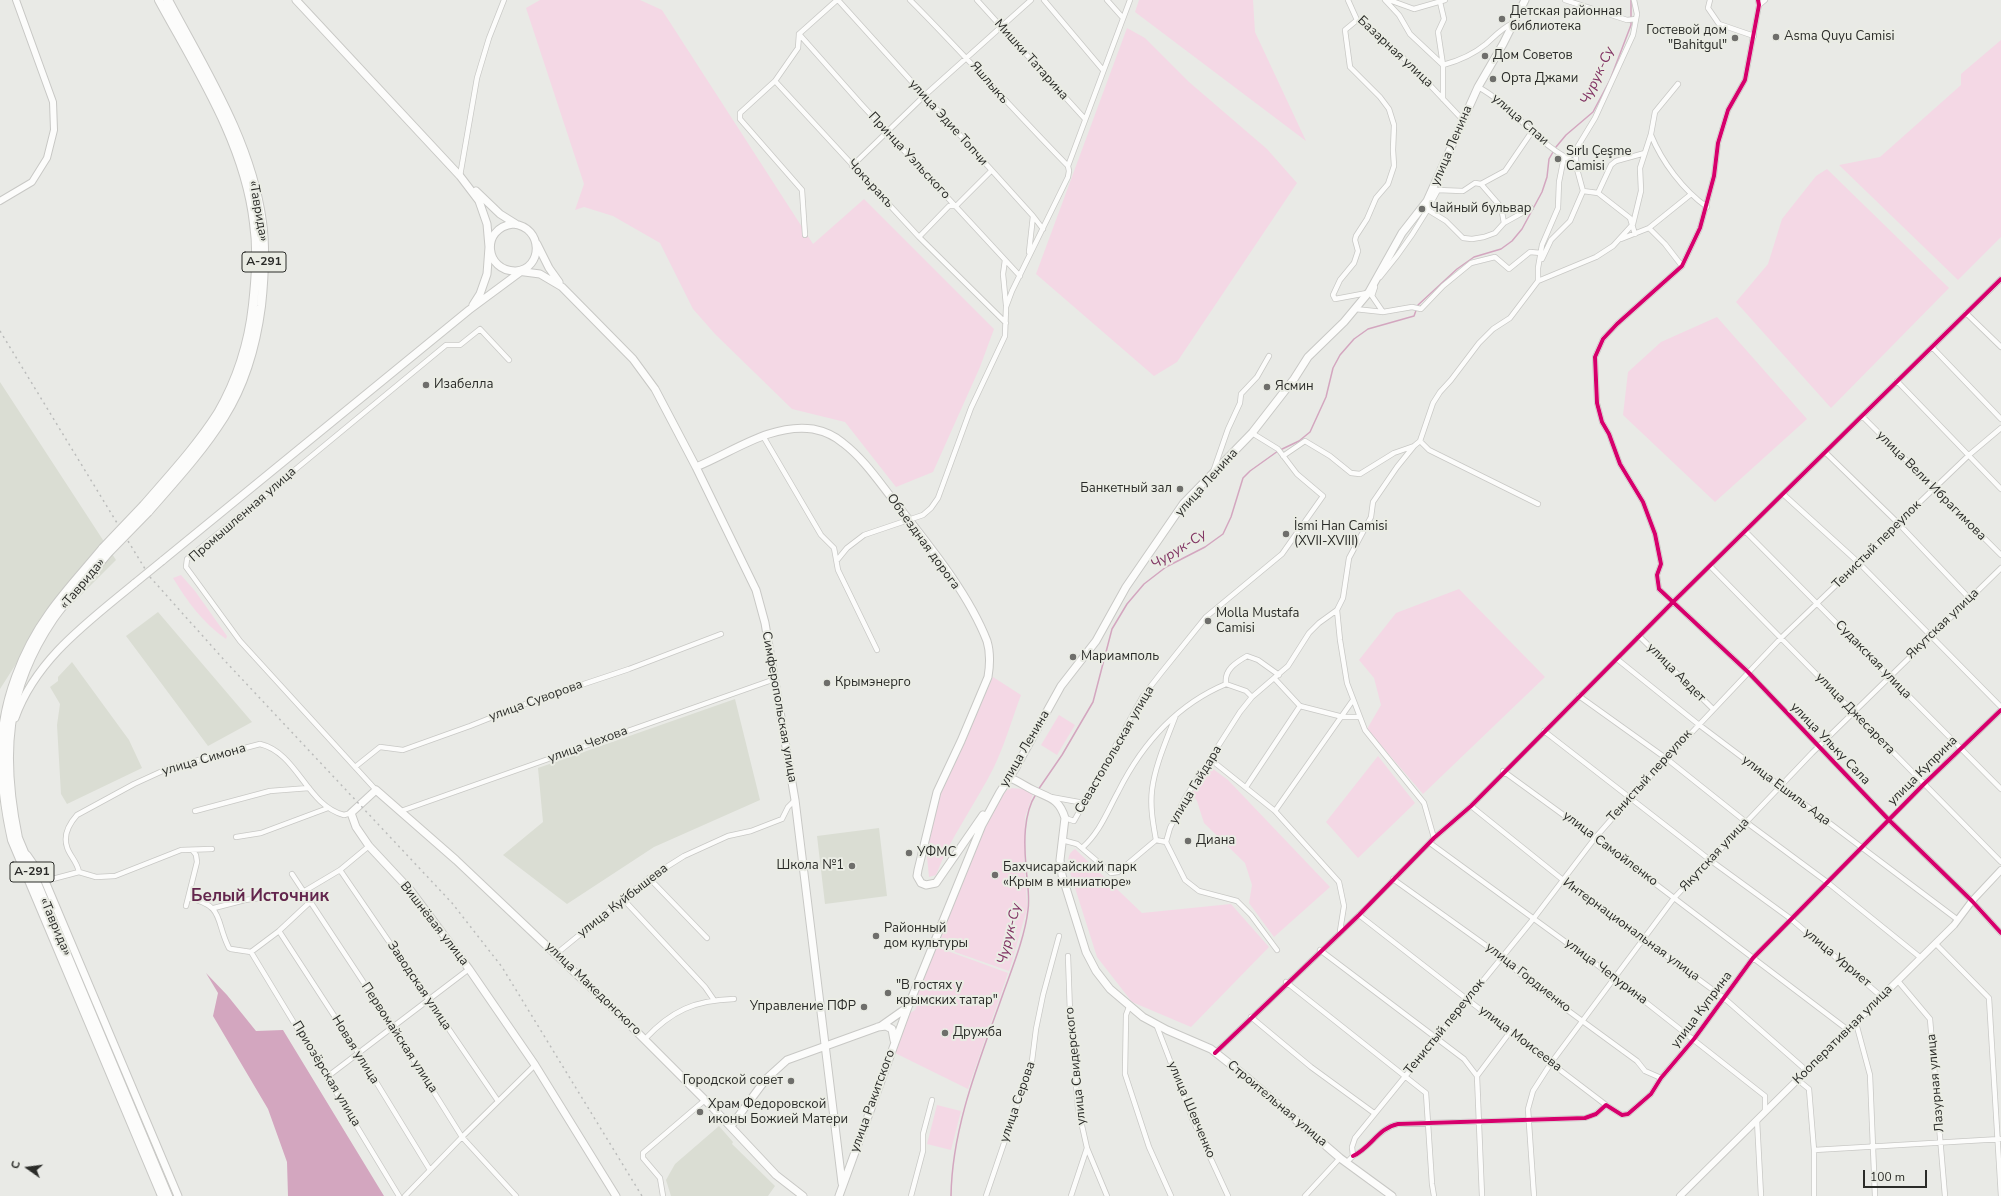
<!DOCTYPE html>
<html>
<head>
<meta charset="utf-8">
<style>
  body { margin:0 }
  #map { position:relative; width:2001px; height:1196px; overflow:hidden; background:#e9eae6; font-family:"Nunito Sans",sans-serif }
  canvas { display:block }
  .north { position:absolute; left:8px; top:1148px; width:40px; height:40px; -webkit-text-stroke:3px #eaece4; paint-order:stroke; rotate:284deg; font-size:11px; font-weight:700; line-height:16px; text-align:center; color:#2b2c29 }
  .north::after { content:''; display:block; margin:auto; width:14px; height:18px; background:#2b2c29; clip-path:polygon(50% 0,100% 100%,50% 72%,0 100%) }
  .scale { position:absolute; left:1863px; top:1170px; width:64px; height:18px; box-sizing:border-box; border:2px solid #2b2c29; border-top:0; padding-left:5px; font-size:12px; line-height:14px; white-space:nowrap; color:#2b2c29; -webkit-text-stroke:3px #eaece4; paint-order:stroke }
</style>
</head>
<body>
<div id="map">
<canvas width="2001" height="1196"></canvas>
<div class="north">С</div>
<div class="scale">100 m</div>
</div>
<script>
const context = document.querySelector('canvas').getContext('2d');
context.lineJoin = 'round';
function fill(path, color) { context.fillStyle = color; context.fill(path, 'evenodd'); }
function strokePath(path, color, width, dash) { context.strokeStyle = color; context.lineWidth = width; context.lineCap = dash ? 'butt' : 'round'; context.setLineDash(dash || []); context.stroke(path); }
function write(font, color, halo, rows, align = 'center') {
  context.font = font + ' "Nunito Sans",sans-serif'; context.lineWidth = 4; context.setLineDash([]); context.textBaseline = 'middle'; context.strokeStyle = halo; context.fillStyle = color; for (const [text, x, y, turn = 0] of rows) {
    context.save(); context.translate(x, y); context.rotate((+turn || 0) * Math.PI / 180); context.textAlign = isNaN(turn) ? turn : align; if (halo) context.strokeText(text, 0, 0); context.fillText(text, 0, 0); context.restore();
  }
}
fill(new Path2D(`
  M0,382L116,560L23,653L0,689Z
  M158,612L252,722L208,746L126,636Z
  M72,662L129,740L142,768L67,804L61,794L57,725L60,704L50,687L58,681V677Z
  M735,699L760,800L654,847L567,904L503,855L543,822L538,768Z
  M879,828L887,896L825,904L817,836Z
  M719,1126L733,1142L732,1144L775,1186L768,1196H671L666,1180L675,1164Z`), '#daddd3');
fill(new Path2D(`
  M540,0H640L662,10L813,244L864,199L994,329L980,367L933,472L896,487L845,422L792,409L715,334L693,309L660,243L613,216L584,207L575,210L584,184L526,8Z
  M1139,0H1253L1255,32L1306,141L1135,12Z
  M1127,28L1145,38L1189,82L1267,149L1297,183L1177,362L1154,376L1036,274Z
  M2001,40V237L1958,280L1839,165L1880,157L1961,85V74Z
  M1827,169L1949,288L1831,408L1736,302L1768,264L1782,219L1816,176Z
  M1717,317L1807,419L1715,502L1623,415L1628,372L1661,342Z
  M181,575L195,591L227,636L226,639C203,623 187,601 173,578Z
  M1459,589L1545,677L1423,794L1367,729L1381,705L1374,678L1359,660L1396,613Z
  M993,677L1021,695C1012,719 1005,744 994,767C976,803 950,838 936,875L929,877L926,846L936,804Z
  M1059,715L1075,725L1057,755L1041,745Z
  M1378,756L1415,803L1358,858L1326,822Z
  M1209,766L1228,780L1330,887L1274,937L1249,903L1252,885L1245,863L1204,823L1197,801L1192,794Z
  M1009,788L1025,789L1033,794L1025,817L1024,867L1026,883L1027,909L1009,971L938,946C947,921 957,895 967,870C977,842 987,810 1009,788Z
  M1075,849L1142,913L1231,904L1269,947L1191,1027L1132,1002L1097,957L1069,869C1068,860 1067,854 1075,849Z
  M934,946L1008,973L968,1089L895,1053L910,1013L915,1010L918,1003L915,997Z
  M937,1105L961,1111L951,1150L927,1144Z`), '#f4d8e5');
fill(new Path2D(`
  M206,973L227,995L256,1031L283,1030L384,1196H288L287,1162L268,1109L213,1016L218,993Z`), '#d3a6bf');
strokePath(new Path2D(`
  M1556,147L1566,135L1593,112L1610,80L1631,25V0
  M1038,790L1062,755L1093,702L1112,629L1127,604L1144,584L1166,567L1205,547L1223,534L1231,517L1243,478L1250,471L1278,451L1299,441L1310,432L1326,397L1333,368L1340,355L1354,339L1368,329L1414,316L1418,305L1457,269L1474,257L1501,249L1512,241L1522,229L1542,192L1547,177L1549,159L1553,152
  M951,1196C952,1125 981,1057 1004,991C1013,966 1025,936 1028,910C1030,896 1027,881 1026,867C1024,844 1023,814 1036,794`), '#d3a6bf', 1.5);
const minor = new Path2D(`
  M838,0L1033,216L1029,252
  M910,0C964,54 1014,111 1068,166
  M977,0L1085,119
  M1044,0L1103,70
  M1107,0L1123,18
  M1348,0L1357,20L1384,40L1409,63L1462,119
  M1385,0L1399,15L1410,34L1443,65C1458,61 1474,54 1486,44C1495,36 1502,28 1513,23
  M1389,0L1414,9L1445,0
  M1565,0L1627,20L1636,19
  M1710,0L1708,8L1719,24L1754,36
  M1758,0L1759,5L1745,80L1728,110L1718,143L1714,176L1700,228L1682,266L1617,324L1603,339L1595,357L1597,403L1602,422L1609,434L1620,464L1643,502L1655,534L1661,564L1657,575L1659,589L1748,672L1889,820L1972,901L2001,933
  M1440,2L1444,19L1438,32L1443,65V99
  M1759,5L1765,0
  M1357,20L1345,30L1350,67L1380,97L1389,109L1394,125L1393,150L1394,166L1388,184L1376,198L1367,219L1356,236L1355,240L1358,251L1354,263L1340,280L1333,295L1335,299L1367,293
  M799,34L798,48L775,81L919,237L1006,323
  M799,34L861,104L1020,276
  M799,34L837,0
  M775,81L740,113V119L802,190L805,235
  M1478,87C1514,106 1538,147 1576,162
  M1651,135C1662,162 1683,190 1707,207
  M852,166L924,96L1031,0
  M460,176L477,78L489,38L504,0
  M1481,184L1501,207L1504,223
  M1437,190L1463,191L1475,183L1481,184L1505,171L1533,130
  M1583,191L1577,169L1575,151L1595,118L1633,35L1637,14L1634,0
  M1583,191L1598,193L1630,218L1635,234
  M1598,193L1611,165L1616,161L1645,153
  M1428,210L1446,221L1463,238L1472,239L1484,237L1495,233L1504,223L1531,208
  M1033,216L1043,229
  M1649,228L1665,244L1682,266
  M919,237L949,206H956L991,171
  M1621,239L1649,228L1690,195
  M1542,259L1551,240L1570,221L1583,191
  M1005,260L1003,274L1006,305
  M1380,277C1403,250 1422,222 1438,190
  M1538,281L1596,257L1613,246L1633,224L1641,191L1640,168L1651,134L1655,112L1678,84
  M1375,287L1372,296L1383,312
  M1355,309L1383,312L1412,307L1421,309L1443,286L1471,263L1495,257L1509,269L1530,252L1541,253
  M1966,313L2001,347
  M1932,347L2001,419
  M1897,381L2001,489
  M1862,416L2001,555
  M763,436L821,535L834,548L838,570L877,650
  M1420,441L1429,450L1538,504
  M1825,452L1898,523L1969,598
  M1283,456L1305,441L1330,456L1351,473L1360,474L1394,453L1414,446L1420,441L1433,403L1440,392L1451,380L1479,343L1493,329L1510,318L1538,281V268L1542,245L1558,208L1559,182L1564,157
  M1213,472L1228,429L1240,403L1241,394L1257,377L1269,356
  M1783,494L1859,563L2001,707
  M1745,531L2001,789
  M838,559L847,548L864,535L923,515L931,508L938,498L971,408L1005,336L1006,307L1012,291L1068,177L1069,171L1068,166L1130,0
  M1710,566L2001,862
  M1337,610L1340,640L1347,683L1365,730L1424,803L1434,838
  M1639,636L1713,709
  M1617,659L1698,724L1958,920
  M1275,679L1300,706L1343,717H1360
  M1579,696L1667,759L1746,822L1827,882L1921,958
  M1252,697L1246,691L1226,684C1224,670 1235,663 1247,656L1258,660L1279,675
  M1544,731L1710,860L1791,919L1882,997
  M1210,759L1275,811L1339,882L1344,906L1340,931
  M355,767L380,747L403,750L470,726L533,701L629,669L721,634
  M1503,771L1595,838L1848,1030
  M1246,787L1300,706
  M376,790L240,641L186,567L187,559L446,345H460L480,329L509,360
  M1051,797L1084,803
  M1471,806L1563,880L1724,998L1807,1071
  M195,811L270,791L309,788
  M401,811L775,679
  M1275,811L1353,700
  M1065,818L1074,821L1143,696L1161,673L1206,617L1282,554L1323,496L1297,474L1278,449L1252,433
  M236,837L261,833L328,808
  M1062,840L1077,844L1111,873L1118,872L1156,840L1166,842
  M1156,840C1153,823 1150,807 1152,790C1155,765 1167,739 1176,715
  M1430,843L1615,978L1765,1096V1112
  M1082,848C1100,832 1107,812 1118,792C1142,744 1176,705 1226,684
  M340,870L498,1101
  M79,872C77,861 69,855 67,847C63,835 69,824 77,815L134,784L169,768L260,744C298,753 306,805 344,815L351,813
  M292,874L393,1027L462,1137L516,1196
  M649,878L707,938
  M1393,879L1502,957L1529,982L1637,1061L1645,1071L1661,1078
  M45,881L79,872L96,877L115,876L181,850L212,849
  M188,898C225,905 215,921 229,948L231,949L251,952L279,931L310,902
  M623,899L705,987L714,1000
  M186,906L197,862L196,855L193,851
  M214,908L245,900L303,892L340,870L369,846
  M1359,915L1468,1000L1606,1105
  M279,931L359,1054L430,1170
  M1936,944L1989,998L2001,1196
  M1277,950L1251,915L1237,901L1199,891L1185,880L1166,842L1170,828L1185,798L1240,712L1252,697L1288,666L1309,633L1319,623L1337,610L1343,598L1349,558L1371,517L1373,502L1397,467L1414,446
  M1320,950L1464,1059L1477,1076L1482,1196
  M251,952L399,1196
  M556,954L649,878L684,856L728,836L751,831L782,819L788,807L795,800
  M1068,956L1070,1013L1078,1108L1087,1148L1107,1196
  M1898,981L1930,1019L1945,1196
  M1286,982L1426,1093L1432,1184L1434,1196
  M1129,1007L1126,1015L1125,1074L1149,1147L1171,1196
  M1251,1017L1311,1067L1374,1113
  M1856,1023L1870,1075L1875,1196
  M1156,1024L1192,1118L1228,1196
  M645,1039C671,1011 695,1000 734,999
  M1215,1053L1359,915L1434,838L1471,806L1673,602L2001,279
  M1477,1076L1510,1032
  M327,1077L469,969
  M1798,1080L1809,1089L1814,1150V1196
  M1757,1120L1761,1196
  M1814,1150L2001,1139
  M1353,1156C1371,1148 1378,1128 1398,1124L1585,1118L1596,1114L1606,1105L1622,1115L1628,1114L1651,1094L1661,1078L1694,1039L1753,958L1924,784L2001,710
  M1347,1162L1353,1156L1352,1147L1355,1138L1534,918L1595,838L1630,798L1781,638L1859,563L1898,523L1969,455L2001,428
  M405,1196L462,1137L535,1065
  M663,1196L660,1178L643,1158V1153L705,1100
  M911,1196L923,1151V1134L932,1100
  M986,1196L1032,1061L1036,1029L1043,995L1059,936
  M1071,1196L1087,1148
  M1305,1196L1340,1158
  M1534,1196L1528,1109L1533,1091L1551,1063L1674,898L1812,753L2001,568`);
const tertiary = new Path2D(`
  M0,201L32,182L47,158L54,130L53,102L16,0
  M1680,1196L1954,925L1972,901L2001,870`);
const secondary = new Path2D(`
  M296,0L460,176L479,201L487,224L489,247L487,274L480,294L473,305
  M476,191L500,214L516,224
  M513,224C544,227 543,269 516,271C485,272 480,228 513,224Z
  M537,244L549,268L559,282
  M517,271L540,274L562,287L633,359L655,389L696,467L756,590L765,623L795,800L842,1183
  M696,467C733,452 771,423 813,429C823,431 835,436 843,443C864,459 879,482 895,502C927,543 968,592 987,641C991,654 990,665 988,677L961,741L937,792L918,870L917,876L921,883L926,885L936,883L983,815
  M162,561L469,310L523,270
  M15,718C36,659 88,622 135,583
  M1010,778C1018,781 1025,786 1033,790C1049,798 1059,798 1065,818L1060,860L1062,875L1086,952L1096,971L1110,989L1143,1017L1167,1030L1211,1049L1244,1075L1340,1158L1392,1196
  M27,855L45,881L178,1196
  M878,1027L886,1026L892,1029L894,1040
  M731,1126L766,1079L787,1060L881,1026L908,1007
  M616,1196L535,1065L469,969L411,891L369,846L356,827L351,813L376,790L456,860L625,1020L713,1108L776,1175L803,1196
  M839,1196L908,1007L982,825L1000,792L1015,769L1061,686L1096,641L1126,587L1183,504L1252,433L1294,379L1308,357L1344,322L1369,292L1402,233L1427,201L1478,87L1503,44L1525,0`);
const trunk = new Path2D(`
  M144,505C170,475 197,446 218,413C237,380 249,342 253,305C256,277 258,251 254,223C245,143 197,70 159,0
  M148,512C175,481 202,452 224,417C245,384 256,344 261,306C264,278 266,250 262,222C251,141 205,70 168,0
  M103,548C85,570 65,591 49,614C23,650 3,701 2,746C1,778 5,809 12,840L162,1196
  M108,553C90,575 69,596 53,619C5,690 1,756 18,838L168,1196`);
strokePath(minor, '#c8c8c5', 6);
strokePath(tertiary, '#c8c8c5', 8);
strokePath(secondary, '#c8c8c5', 9);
strokePath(trunk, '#c8c8c5', 10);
strokePath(minor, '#fcfcfb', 4.5);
strokePath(tertiary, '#fcfcfb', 6);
strokePath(secondary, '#fcfcfb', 7);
strokePath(trunk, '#fcfcfb', 8);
strokePath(new Path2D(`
  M0,331L150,577L226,662L452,903L502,967L642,1196`), '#bbbcbb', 1.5, [2, 4]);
const secondaryBridge = new Path2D(`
  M135,583L162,561`);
const trunkBridge = new Path2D(`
  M103,548L144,505
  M108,553L148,512`);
strokePath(secondaryBridge, '#c8c8c5', 9, []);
strokePath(trunkBridge, '#c8c8c5', 10, []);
strokePath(secondaryBridge, '#fcfcfb', 7);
strokePath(trunkBridge, '#fcfcfb', 8);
strokePath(new Path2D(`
  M1758,0L1759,5L1745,80L1728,110L1718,143L1714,176L1700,228L1682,266L1617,324L1603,339L1595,357L1597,403L1602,422L1609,434L1620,464L1643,502L1655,534L1661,564L1657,575L1659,589L1748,672L1889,820L1972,901L2001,933
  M1215,1053L1359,915L1434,838L1471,806L1673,602L2001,279
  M1353,1156C1371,1148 1378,1128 1398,1124L1585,1118L1596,1114L1606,1105L1622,1115L1628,1114L1651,1094L1661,1078L1694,1039L1753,958L1924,784L2001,710`), '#d6006c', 4);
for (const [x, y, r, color] of [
  [1502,19,4,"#6e6e6b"],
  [1776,37,4,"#6e6e6b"],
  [1735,38,4,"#6e6e6b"],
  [1485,56,4,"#6e6e6b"],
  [1493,79,4,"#6e6e6b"],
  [1558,159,4,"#6e6e6b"],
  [1422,209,4,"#6e6e6b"],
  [426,385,4,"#6e6e6b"],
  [1267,387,4,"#6e6e6b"],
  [1180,489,4,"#6e6e6b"],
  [1286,534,4,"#6e6e6b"],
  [1208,621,4,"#6e6e6b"],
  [1073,657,4,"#6e6e6b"],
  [827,683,4,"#6e6e6b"],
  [1188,841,4,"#6e6e6b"],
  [909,853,4,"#6e6e6b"],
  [852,866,4,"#6e6e6b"],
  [995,875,4,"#6e6e6b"],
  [876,936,4,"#6e6e6b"],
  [888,993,4,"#6e6e6b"],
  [864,1007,4,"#6e6e6b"],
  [945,1033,4,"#6e6e6b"],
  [791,1081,4,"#6e6e6b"],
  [700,1112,4,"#6e6e6b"]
]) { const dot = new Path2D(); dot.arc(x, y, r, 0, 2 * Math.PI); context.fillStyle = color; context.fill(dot); strokePath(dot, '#eaece4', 1.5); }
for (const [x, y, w] of [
  [264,262,44],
  [32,872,44]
]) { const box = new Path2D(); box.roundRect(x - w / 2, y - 10, w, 20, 3); context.fillStyle = '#eaece4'; context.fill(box); strokePath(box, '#2b2c29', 1); }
write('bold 12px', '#2b2c29', null, [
  ["А-291",264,262],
  ["А-291",32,872]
]);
write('13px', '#2b2c29', '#eaece4', [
  ["Детская районная",1510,12],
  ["библиотека",1510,27],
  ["Гостевой дом",1727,31,"right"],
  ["\"Bahitgul\"",1727,46,"right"],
  ["Asma Quyu Camisi",1784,37],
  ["Дом Советов",1493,56],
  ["Орта Джами",1501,79],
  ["Sırlı Çeşme",1566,152],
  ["Camisi",1566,167],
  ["Чайный бульвар",1430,209],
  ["Изабелла",434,385],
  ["Ясмин",1275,387],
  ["Банкетный зал",1172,489,"right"],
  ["İsmi Han Camisi",1294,527],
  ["(XVII-XVIII)",1294,542],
  ["Molla Mustafa",1216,614],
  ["Camisi",1216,629],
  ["Мариамполь",1081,657],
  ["Крымэнерго",835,683],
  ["Диана",1196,841],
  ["УФМС",917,853],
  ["Школа №1",844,866,"right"],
  ["Бахчисарайский парк",1003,868],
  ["«Крым в миниатюре»",1003,883],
  ["Районный",884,929],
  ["дом культуры",884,944],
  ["\"В гостях у",896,986],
  ["крымских татар\"",896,1001],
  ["Управление ПФР",856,1007,"right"],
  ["Дружба",953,1033],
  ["Городской совет",783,1081,"right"],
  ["Xрам Федоровской",708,1105],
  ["иконы Божией Матери",708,1120]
], 'left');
write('13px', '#2b2c29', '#eaece4', [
  ["Базарная улица",1395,52,43],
  ["Мишки Татарина",1031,60,48],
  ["Яшлыкъ",989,83,49],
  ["улица Спаи",1520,120,41],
  ["улица Эдие Топчи",948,123,48],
  ["улица Ленина",1452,146,-67],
  ["Принца Уэльского",909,156,47],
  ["Чокъракъ",870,184,47],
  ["«Таврида»",258,211,80],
  ["улица Ленина",1207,483,-48],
  ["улица Вели Ибрагимова",1931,486,45],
  ["Промышленная улица",243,515,-41],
  ["Объездная дорога",923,542,54],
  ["Тенистый переулок",1877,545,-45],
  ["«Таврида»",83,584,-50],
  ["Якутская улица",1943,624,-44],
  ["Судакская улица",1873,660,46],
  ["улица Авдет",1676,673,45],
  ["улица Суворова",536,701,-20],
  ["Симферопольская улица",779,707,80],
  ["улица Джесарета",1855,714,46],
  ["улица Ульку Сала",1830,744,46],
  ["улица Чехова",588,745,-20],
  ["улица Ленина",1025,749,-60],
  ["Севастопольская улица",1115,750,-60],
  ["улица Симона",204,760,-16],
  ["улица Куприна",1923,771,-45],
  ["Тенистый переулок",1650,776,-48],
  ["улица Гайдара",1196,785,-59],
  ["улица Ешиль Ада",1786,791,37],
  ["улица Самойленко",1610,849,37],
  ["Якутская улица",1715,855,-47],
  ["улица Куйбышева",623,901,-38],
  ["Вишнёвая улица",434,924,52],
  ["«Таврида»",55,927,67],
  ["Интернациональная улица",1631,930,36],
  ["улица Урриет",1837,958,40],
  ["улица Чепурина",1606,972,37],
  ["улица Гордиенко",1528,978,38],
  ["Заводская улица",419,986,56],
  ["улица Македонского",593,989,44],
  ["улица Куприна",1702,1010,-53],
  ["Тенистый переулок",1445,1027,-51],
  ["Кооперативная улица",1843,1035,-45],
  ["Первомайская улица",399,1038,57],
  ["улица Моисеева",1520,1039,37],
  ["Новая улица",355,1050,58],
  ["улица Свидерского",1076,1066,-96],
  ["Приозёрская улица",326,1074,59],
  ["Лазурная улица",1936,1083,-95],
  ["улица Ракитского",873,1101,-70],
  ["улица Серова",1018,1102,-71],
  ["Строительная улица",1277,1104,40],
  ["улица Шевченко",1191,1110,67]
]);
write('italic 14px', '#813363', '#eaece4', [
  ["Чурук-Су",1598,76,-65],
  ["Чурук-Су",1179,550,-32],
  ["Чурук-Су",1010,934,-76]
]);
write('bold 17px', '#63264c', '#eaece4', [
  ["Белый Источник",260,897]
]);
</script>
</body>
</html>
